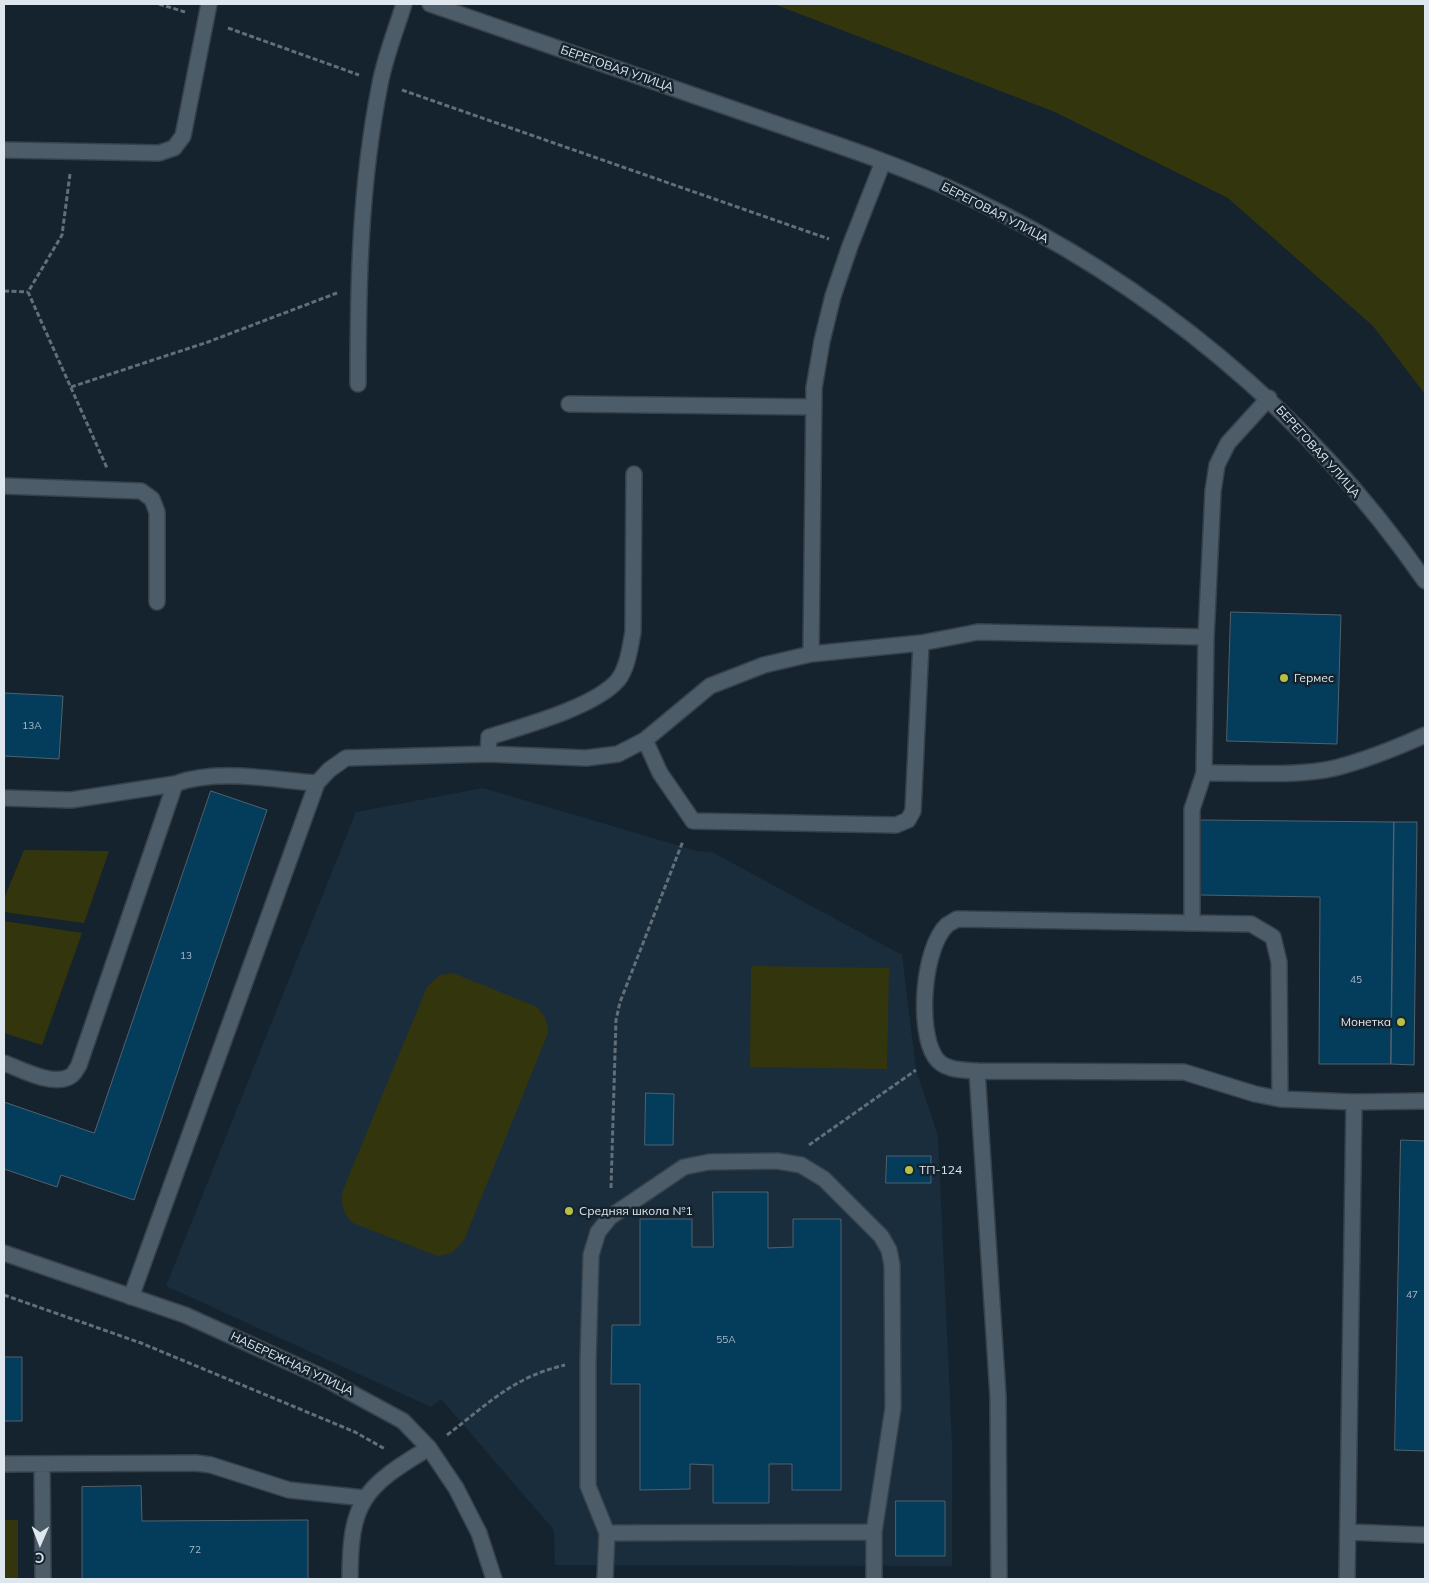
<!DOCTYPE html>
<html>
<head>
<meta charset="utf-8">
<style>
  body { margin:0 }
  #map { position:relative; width:1429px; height:1583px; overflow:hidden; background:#15232e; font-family:Mulish,sans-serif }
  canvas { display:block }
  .frame { position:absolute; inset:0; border:5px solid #dee7ee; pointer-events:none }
  .north { position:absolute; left:15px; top:1518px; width:50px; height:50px; -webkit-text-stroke:4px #15232e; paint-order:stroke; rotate:181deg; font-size:14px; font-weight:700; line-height:20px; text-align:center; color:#dee7ee }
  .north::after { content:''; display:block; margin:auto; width:18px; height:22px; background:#dee7ee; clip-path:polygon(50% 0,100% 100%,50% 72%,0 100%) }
</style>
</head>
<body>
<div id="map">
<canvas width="1429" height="1583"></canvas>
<div class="frame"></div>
<div class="north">С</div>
</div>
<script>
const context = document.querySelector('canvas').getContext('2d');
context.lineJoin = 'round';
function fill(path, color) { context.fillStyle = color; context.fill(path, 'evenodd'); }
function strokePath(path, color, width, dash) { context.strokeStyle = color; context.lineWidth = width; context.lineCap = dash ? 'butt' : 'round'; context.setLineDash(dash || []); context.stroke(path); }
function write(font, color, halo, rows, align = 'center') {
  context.font = font + ' Mulish,sans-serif'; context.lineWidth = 5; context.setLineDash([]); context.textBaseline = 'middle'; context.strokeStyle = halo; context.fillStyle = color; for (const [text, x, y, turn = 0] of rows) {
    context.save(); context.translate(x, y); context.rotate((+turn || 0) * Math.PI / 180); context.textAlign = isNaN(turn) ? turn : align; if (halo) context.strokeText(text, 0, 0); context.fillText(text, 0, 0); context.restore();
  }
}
fill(new Path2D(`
  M483,788L697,851L712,852L902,955L916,1070L938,1136L952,1443V1566L555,1565L554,1530L441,1399L431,1407L166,1286L356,812Z`), '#192d3c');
fill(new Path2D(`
  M774,4H1425V394L1373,326L1228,198L1055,112Z
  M24,850L109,851L84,923L4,912V899Z
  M4,921L82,933L42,1045L4,1033Z
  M751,966L889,968L887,1069L750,1067Z
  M453,973L537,1007L546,1019L548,1033L464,1240L452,1253L437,1256L353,1223C343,1214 340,1203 343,1190L427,987L440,975Z
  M4,1520H18V1579H4Z`), '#33360d');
const building = new Path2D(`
  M1231,612L1341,615L1337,744L1227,741Z
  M4,693L63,696L59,759L4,756Z
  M211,791L267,810L134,1200L61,1175L57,1187L4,1169V1102L94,1133Z
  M1200,820L1394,822L1391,1064H1319L1320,897L1199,895Z
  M1394,822H1417L1414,1065L1391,1064Z
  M646,1093L674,1094L673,1145H645Z
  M1401,1140L1425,1141V1451L1395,1450Z
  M887,1156H931V1183H886Z
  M713,1192H768V1248L793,1247V1219H841V1490H792V1464H769V1503H713V1465L690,1464V1489L640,1490V1384H611L612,1325H640V1219H692V1247H713Z
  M4,1357H22V1421H4Z
  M141,1486L142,1521L308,1520V1579H82V1487Z
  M896,1501H945V1556H896Z`);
fill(building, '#043c5c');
strokePath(building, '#51616d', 1);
const service = new Path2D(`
  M4,150L159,153L174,148L183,136L209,4
  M358,384C358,282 360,185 380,84C385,57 396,30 404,4
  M569,404L814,407
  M4,486L141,491L152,499L157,512V602
  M811,654L814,388L822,341L833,296L850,246L883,162
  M645,740L660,773L693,821L896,825L908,820L913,811L921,643
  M488,754L489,737C524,726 595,707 618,680C628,667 630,647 633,632L634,474
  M1204,773C1244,772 1297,777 1335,768C1366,760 1396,748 1425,735
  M4,798L71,800L175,784
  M1192,922V809L1204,773L1206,637L1213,491L1217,465L1228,443L1269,398
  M4,1063C21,1069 51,1086 69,1077C74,1075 76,1070 79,1065L175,784C217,768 272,780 317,783L329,770L346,758L488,754L586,758L618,754L645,740L710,686L764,665L811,654L921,643L978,632L1206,637
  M977,1071C964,1070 944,1071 935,1057C917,1029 923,948 947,925C950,923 954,921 957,919L1251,924L1273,937L1279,962L1280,1099L1354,1102L1347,1579
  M1354,1102L1425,1101
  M131,1297L317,783
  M4,1464L196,1463L211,1465L289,1490L364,1498
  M42,1464L43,1579
  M1348,1532L1425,1535
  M607,1533L874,1532
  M350,1579C350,1502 363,1487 429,1448
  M605,1579L607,1533L588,1486V1363L591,1255L598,1232L610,1217L684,1167L709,1162L777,1161L801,1165L824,1179L881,1236L889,1250L892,1265L893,1408L874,1532V1579
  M999,1579L998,1396L977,1071L1184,1072L1255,1094L1280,1099`);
const minor = new Path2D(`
  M4,1253L185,1315L322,1377L403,1421L429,1448L456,1488L479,1533L494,1579`);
const secondary = new Path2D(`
  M430,4C540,42 650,80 759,118C828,142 898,164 964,195C1148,281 1309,413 1425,581`);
strokePath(service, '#37414a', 18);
strokePath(minor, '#37414a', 18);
strokePath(secondary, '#37414a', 18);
strokePath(new Path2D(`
  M159,4L185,12
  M228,28L359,75
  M402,90L829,239
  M70,174L62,235L28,292L107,468
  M4,291L28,292
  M71,387L208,342L337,293
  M809,1145L916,1070
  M611,1188L616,1020L620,1002L683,841
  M4,1295L141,1343L355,1432L385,1449
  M447,1435C488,1404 513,1377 565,1365`), '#636f78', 3, [5, 2.5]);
strokePath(service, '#4c5c68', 15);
strokePath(minor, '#4c5c68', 15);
strokePath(secondary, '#4c5c68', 15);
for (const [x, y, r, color] of [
  [1284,678,5,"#b8c147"],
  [1401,1022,5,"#b8c147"],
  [909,1170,5,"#b8c147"],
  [569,1211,5,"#b8c147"]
]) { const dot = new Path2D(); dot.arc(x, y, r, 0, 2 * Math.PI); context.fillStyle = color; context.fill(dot); strokePath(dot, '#15232e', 2); }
write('10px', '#a8bcca', null, [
  ["13А",32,726],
  ["13",186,956],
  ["45",1356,980],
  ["47",1412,1295],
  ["55А",726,1340],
  ["72",195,1550]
]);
write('12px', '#dee7ee', '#15232e', [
  ["БЕРЕГОВАЯ УЛИЦА",617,69,19],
  ["БЕРЕГОВАЯ УЛИЦА",995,213,27],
  ["БЕРЕГОВАЯ УЛИЦА",1318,452,48],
  ["НАБЕРЕЖНАЯ УЛИЦА",292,1364,25]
]);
write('12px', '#dee7ee', '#15232e', [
  ["Гермес",1294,678],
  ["Монетка",1391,1022,"right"],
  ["ТП-124",919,1170],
  ["Средняя школа №1",579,1211]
], 'left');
</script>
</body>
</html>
